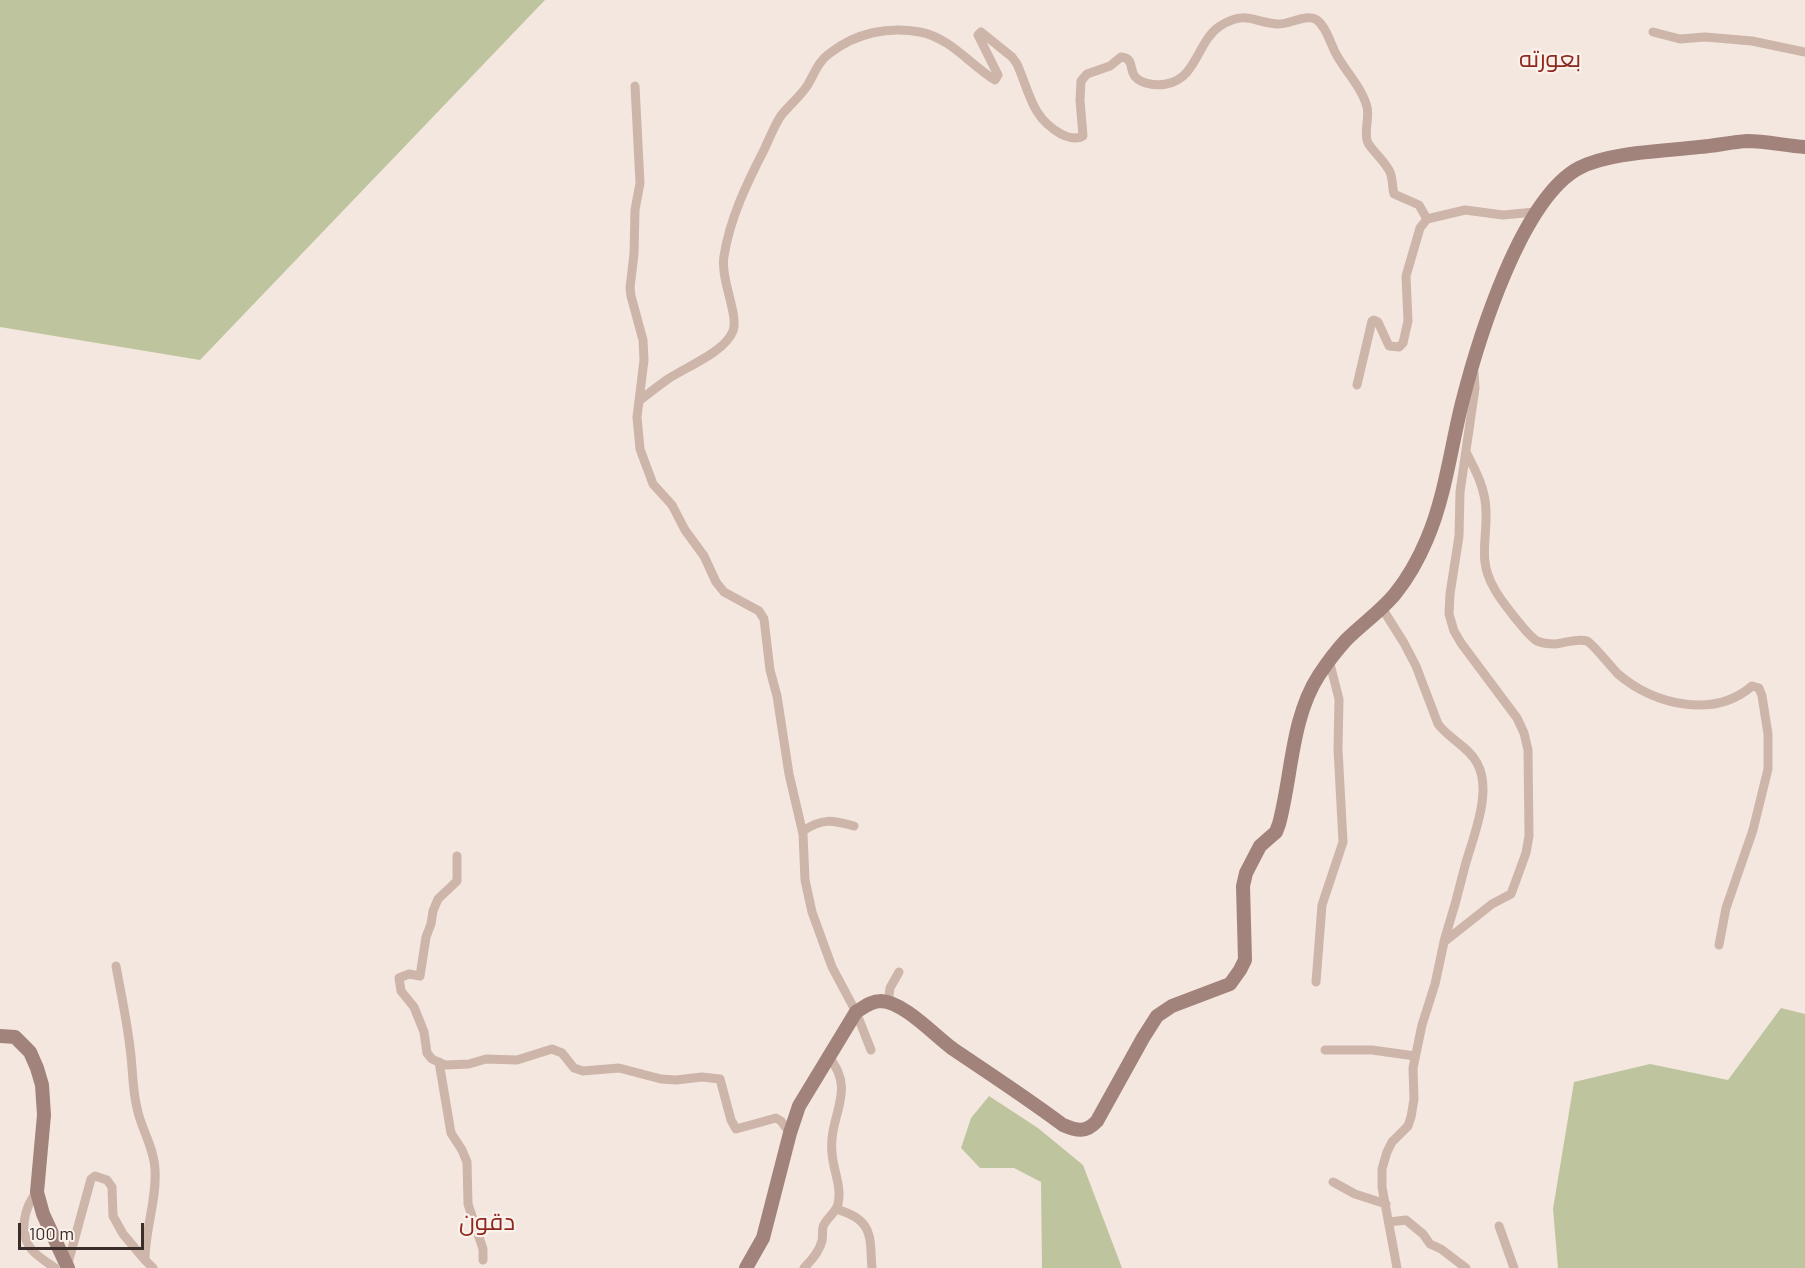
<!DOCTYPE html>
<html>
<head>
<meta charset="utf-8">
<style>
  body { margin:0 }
  #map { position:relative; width:1805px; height:1268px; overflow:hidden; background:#f4e7df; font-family:Barlow,sans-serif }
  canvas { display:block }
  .scale { position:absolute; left:18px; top:1223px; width:126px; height:27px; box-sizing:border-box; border:3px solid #3b2d2a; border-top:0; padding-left:8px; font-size:18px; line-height:21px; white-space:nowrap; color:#3b2d2a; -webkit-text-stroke:4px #fbf2ec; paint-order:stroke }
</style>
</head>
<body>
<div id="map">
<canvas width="1805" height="1268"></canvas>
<div class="scale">100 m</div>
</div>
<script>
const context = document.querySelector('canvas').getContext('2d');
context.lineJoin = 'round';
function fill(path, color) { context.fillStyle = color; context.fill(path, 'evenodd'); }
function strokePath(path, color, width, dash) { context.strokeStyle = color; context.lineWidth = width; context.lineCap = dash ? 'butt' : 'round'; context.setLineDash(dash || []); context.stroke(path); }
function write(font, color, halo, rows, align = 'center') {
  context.font = font + ' Barlow,Cairo,sans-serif'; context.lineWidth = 4.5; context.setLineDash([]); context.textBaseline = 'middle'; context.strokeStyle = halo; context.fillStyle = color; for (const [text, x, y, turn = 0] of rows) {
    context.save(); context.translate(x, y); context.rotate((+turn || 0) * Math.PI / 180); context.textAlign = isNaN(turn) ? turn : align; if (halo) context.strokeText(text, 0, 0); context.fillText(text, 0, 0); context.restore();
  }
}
fill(new Path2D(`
  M0,0H545L200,360L0,327Z
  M1781,1008L1805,1014V1268H1558L1553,1209L1574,1082L1650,1064L1728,1080Z
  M989,1096L1038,1128L1083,1165L1122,1268H1042L1041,1182L1014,1168H980L961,1148L971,1118Z`), '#bec59e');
strokePath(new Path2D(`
  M1653,32L1680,39L1705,37L1752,41L1805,52
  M635,86L640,183L635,210L634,254L630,288L631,296L643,340L644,360L639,401
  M1357,385L1372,321L1374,320L1378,322L1389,346L1399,347L1403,343L1408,321L1406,276L1420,228L1427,219L1465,210L1503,215L1535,212
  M1466,452C1476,471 1486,490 1486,512C1487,541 1478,561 1494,588C1499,598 1528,636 1537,641C1542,643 1550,644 1555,644C1565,643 1578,638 1587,641C1593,644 1611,667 1618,674C1654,705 1714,719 1752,686L1759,688L1762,696L1768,734V769L1753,830L1726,908L1719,945
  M1382,608L1404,643L1416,666L1438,724C1448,738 1469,747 1477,763C1493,791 1473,837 1465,866C1459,891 1452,916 1444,941
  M803,831C822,818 832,820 854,826
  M457,856V881L438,899L433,911L431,924L426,937L420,976L409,974L399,978L401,991L414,1007L424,1032L427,1053L432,1059L445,1065L469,1064L486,1059L517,1060L552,1049L562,1053L574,1068L583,1071L619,1068L661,1079L676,1080L702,1077L720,1079L731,1120L736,1129L776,1118L781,1121L790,1133
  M116,966C121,994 127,1021 130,1048C133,1068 132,1088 137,1108C141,1129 154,1147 155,1169C157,1200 145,1229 145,1260L153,1268
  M1316,982L1322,905L1343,842L1338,749L1339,699L1329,660
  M888,1003L890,988L899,972
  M871,1050L856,1012L832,967L812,912L805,880L803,834L789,774L777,696L770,670L764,619L759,611L724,592L716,582L704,556L685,530L672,505L653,484L640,449L637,417L639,401C648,394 658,386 668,379C686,367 725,352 733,331C739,315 720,279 724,256C730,218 747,183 764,150C769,139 774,127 780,117C788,106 799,98 807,86C814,75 818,61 830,53C856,33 888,26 920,32C951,38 970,65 995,80L998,75L978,35L981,32L1012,57L1017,64C1030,93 1031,117 1061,134C1069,138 1076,140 1083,136L1080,100L1081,81L1087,74L1110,66L1121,57C1132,58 1130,65 1133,73C1137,84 1156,86 1166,84C1197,79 1197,41 1220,26C1246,10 1252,22 1277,24C1289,25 1306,13 1317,20C1326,27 1330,42 1335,52C1344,70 1362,87 1367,107C1370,118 1363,132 1368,143C1374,153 1385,161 1390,172C1393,179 1392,187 1394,194L1419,205L1427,219
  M1325,1050H1372L1415,1056
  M439,1062L451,1133L462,1150L467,1162L468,1204L483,1249V1260
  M1333,1182L1355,1194L1386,1204
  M37,1192C24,1207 18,1233 32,1250C38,1257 48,1263 55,1268
  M837,1209C844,1212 852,1214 858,1219C874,1230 870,1252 872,1268
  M1389,1222L1406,1220L1423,1234L1430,1244L1441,1249L1466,1268
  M1499,1226L1514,1268
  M67,1267L91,1179L95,1176L107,1180L112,1187L113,1216L123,1234L145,1260
  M804,1268C812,1260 819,1252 822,1241C823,1236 822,1231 823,1227C826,1218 836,1213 838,1204C842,1186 833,1170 832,1153C828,1115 858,1091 828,1056
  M1397,1268L1382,1187V1169L1387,1152L1392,1142L1408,1126L1411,1117L1414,1099L1413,1068L1422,1025L1435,984L1444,942L1492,904L1511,894L1526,853L1529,836L1528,750L1524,733L1517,718L1461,643L1454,631L1449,614L1450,594L1459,536L1460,492L1475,388L1474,372`), '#ceb5aa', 9);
strokePath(new Path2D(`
  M0,1036L15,1037L30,1052L37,1068L42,1085L44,1115L37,1192L43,1214L68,1268
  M746,1268L763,1238L790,1133L799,1106L856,1012C864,1007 871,1001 881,1001C904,1002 934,1035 953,1049C990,1074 1027,1098 1063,1125C1077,1131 1086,1133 1097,1121L1143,1038L1157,1016L1172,1006L1230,984L1240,970L1245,960L1243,886L1246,873L1260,846L1276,832L1279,824C1292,776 1291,718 1319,675C1327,663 1336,651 1346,640C1362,624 1381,611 1395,594C1408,578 1419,558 1427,539C1445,497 1451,447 1462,403C1478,340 1521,199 1579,168C1609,152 1665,151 1699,147C1715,146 1731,142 1747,141C1767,141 1786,146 1805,147`), '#a2837b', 14);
write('24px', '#8f281e', '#fbf2ec', [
  ["بعورته",1550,59],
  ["دقون",487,1222]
]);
</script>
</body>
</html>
